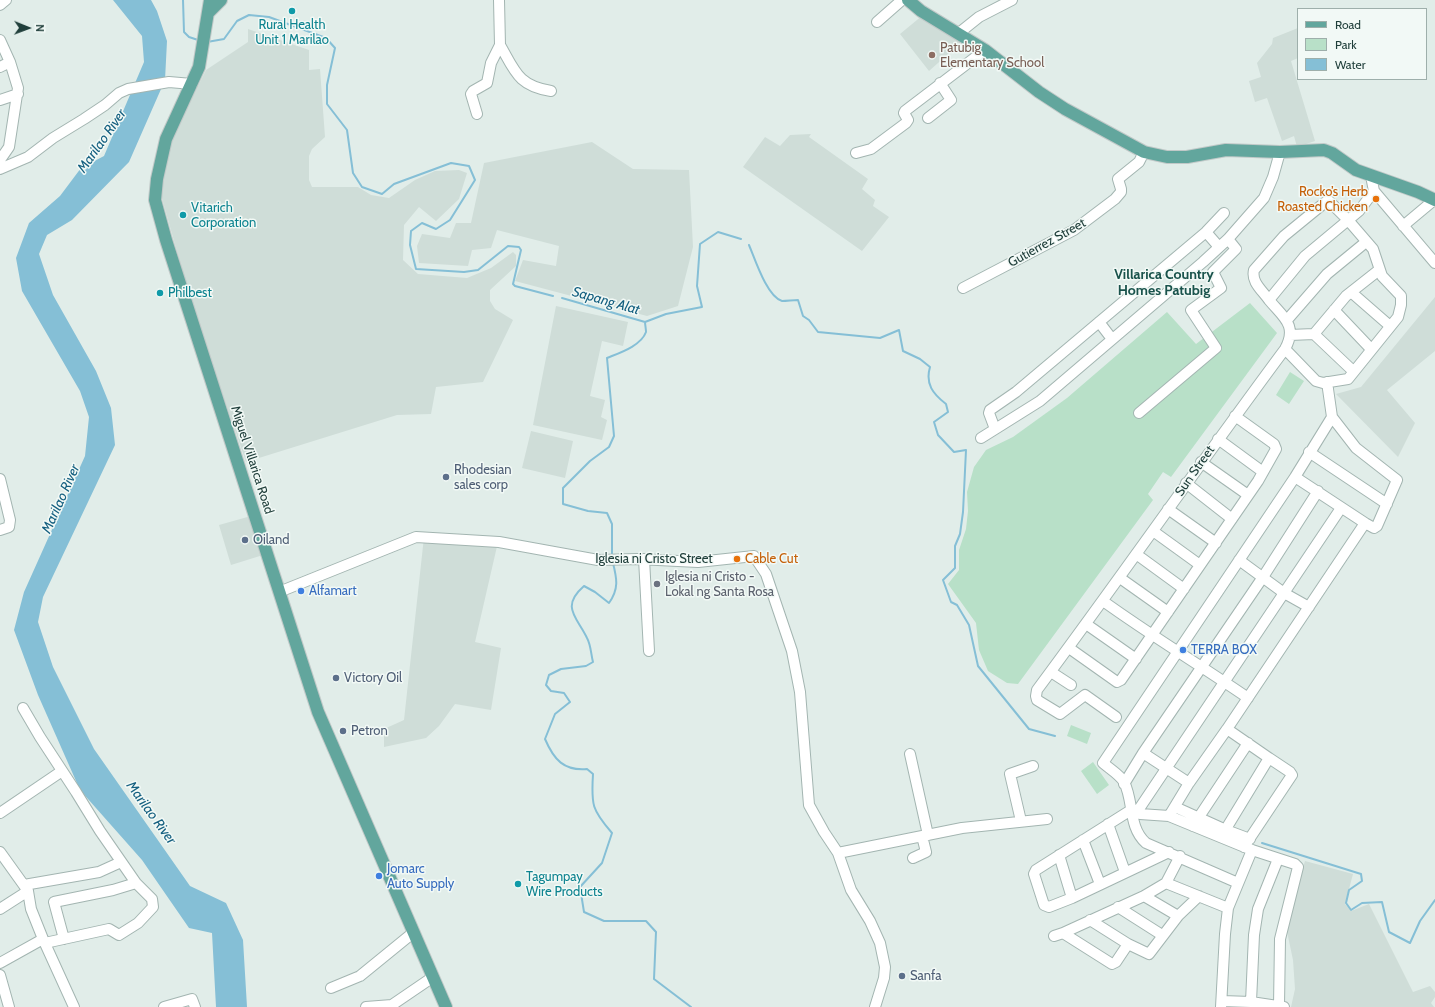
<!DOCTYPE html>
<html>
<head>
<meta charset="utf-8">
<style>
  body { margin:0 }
  #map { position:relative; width:1435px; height:1007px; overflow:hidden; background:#e1ede9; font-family:Cabin,sans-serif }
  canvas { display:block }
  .legend { position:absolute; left:1297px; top:8px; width:130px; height:72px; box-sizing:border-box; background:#f2f9f6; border:1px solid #9eafab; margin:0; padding:5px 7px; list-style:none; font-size:12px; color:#203f3b }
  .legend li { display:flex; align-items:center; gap:8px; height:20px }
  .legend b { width:20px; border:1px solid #9eafab }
  .north { position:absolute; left:8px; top:8px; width:40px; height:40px; -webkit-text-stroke:3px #f2f9f6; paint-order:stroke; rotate:91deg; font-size:11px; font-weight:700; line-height:16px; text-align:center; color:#203f3b }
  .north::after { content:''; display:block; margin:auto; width:14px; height:18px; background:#203f3b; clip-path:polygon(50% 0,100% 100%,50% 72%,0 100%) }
</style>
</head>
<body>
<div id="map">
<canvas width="1435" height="1007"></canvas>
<ul class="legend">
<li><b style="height:5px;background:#62a69d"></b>Road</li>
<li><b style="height:11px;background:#b8e0c8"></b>Park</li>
<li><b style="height:11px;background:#85bfd6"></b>Water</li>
</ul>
<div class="north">N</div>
</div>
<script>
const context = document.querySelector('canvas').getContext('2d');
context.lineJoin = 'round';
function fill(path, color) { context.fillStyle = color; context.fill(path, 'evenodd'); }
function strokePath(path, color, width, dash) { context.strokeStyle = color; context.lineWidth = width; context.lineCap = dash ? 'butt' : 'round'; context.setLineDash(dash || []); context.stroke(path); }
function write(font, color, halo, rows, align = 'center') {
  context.font = font + ' Cabin,sans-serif'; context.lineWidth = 3; context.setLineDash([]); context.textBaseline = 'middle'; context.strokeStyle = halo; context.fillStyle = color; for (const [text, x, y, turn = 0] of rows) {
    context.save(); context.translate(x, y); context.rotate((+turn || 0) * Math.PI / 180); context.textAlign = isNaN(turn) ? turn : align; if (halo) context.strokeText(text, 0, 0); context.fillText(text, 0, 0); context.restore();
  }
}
fill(new Path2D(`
  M923,15L965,39L929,71L900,34Z
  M1298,28V58L1291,61L1315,141L1297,147L1294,136L1282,141L1267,98L1255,102L1249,81L1261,77L1257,63L1272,44L1273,38Z
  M248,29L309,50V70L320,69L325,137L312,149L309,156V180L312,187H358L371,195L389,198L415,180L435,171L459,170L467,173L459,199L436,221L419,207L404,225L403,260L418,274L467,278L491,268L513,252L516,255V266L490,290V301L495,309L513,320L483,382L436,387L431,414L397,415L246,462L193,308L161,195V168L167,148L206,70L248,42Z
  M811,134L809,137L868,179L862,189L875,200L873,206L889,217L862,251L743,167L765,137L780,146L790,135Z
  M592,142L633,169L689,170L693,247L678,306L647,316L515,281L523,260L556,266L559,246L497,230L491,248L472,250L468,266L419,263L417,246L422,234L450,238L456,223H471L484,163Z
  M1435,297V351L1387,390L1415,423L1398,457L1336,394L1361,387Z
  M556,306L628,322L623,346L602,341L590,396L605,400L601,417L607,420L602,440L533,425Z
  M531,431L573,441L565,478L522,468Z
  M251,516L263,555L231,565L219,525Z
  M424,537L498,542L475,642L501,648L491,710L455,704L439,726L426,738L384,747V729L404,720Z
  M1305,861L1353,874L1345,904L1351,911L1369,904L1413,992L1430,986L1435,992V997L1431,1003L1434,1007H1291L1295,989L1293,960L1285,922Z`), '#cfddd8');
fill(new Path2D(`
  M1250,303L1277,333L1171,477L1163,472L1148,494L1153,500L1018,684L1007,683L988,671L979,650L976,623L948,584L959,570V550L966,529L968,511L967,492L974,467L986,450L1013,437L1067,398L1167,312L1196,344Z
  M1290,372L1304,381L1289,404L1276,395Z
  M1071,725L1091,733L1087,744L1067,736Z
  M1093,762L1109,785L1097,794L1081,771Z`), '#b8e0c8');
fill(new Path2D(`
  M113,0H151L157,11L167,41L165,80L129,162L72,220L47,235L39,254L53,295L96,371L111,408L115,445L43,597L38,622L53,667L94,749L190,886L226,903L243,940L247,1007H216L212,933L189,928L142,860L80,790L38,695L14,630L24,592L85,456L89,417L80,391L22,291L16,258L29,223L60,196L81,168L104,156L144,62L142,36Z`), '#85bfd6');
strokePath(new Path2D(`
  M183,0L184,32L189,37L198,40
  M207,42L224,39L237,21L249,15L269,17L326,38L335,48L327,85V104L347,130L353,173L362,187L382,194L394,184L451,163L469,166L475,180L450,220L436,229L422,223L411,231L410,245L416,269L464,272L478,270L508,246L519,247L521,250L513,284L515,286L553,296
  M749,245C755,259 767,297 782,301C787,301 793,300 798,300L803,316L809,320L818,332L880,338L899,330L903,351L920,359L930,367C925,384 933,394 946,404L948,412L934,422L938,435L954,452L966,450L963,512L960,534L955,546V568L943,580L951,602L957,605L969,625L978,666L1029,729L1055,736
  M562,298L645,322
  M645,322L666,314L702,307L697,286L700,244L718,232L741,239
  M612,556V524L607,513L588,511L563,504V488L590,461L609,447L614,436L607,358C619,353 641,346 646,332C646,329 645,324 645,322
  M613,563C617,579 619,589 609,603L595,592L584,586C560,607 577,617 587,638C591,645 591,655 593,662L586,666L561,669L549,675L546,685L551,691L564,693L570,702L555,714L545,739C554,760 564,771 587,769L593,774C591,805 592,810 612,833L602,863L580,887L584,912L604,921H646L656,932L654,979L691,1007
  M1262,843L1361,874L1362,881L1349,890L1346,903L1351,910L1362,903L1382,902L1389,932L1410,943L1420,921L1435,900`), '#85bfd6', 2);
const minor = new Path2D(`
  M0,5L6,0
  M877,22L902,0
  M959,33L979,17L1012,0
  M0,40L10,62L18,88L9,147L0,160
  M500,45C515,71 518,86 551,91
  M0,67L10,62
  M0,100L18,94
  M477,114L471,94L473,91L487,83L491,63L500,45L499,0
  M928,118L951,100L940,83
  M856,153L871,149L906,123L908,120L904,113L905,111L985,50
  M0,169L28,157L53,138L84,119L105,105L119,93L128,89L169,82L192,84
  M1374,191L1435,263
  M1403,226L1434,200
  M1206,232L1219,247
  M963,288L1074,230L1115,199L1121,192V189L1118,179L1139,162L1144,152
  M1351,292L1390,326
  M1269,300C1262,290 1251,282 1254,270L1284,236L1328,200L1348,220L1373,249L1382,276L1401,296V305L1398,317L1348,379L1323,383L1316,381L1285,349
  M1334,310L1371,349
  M1287,320L1327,274L1366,242
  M1099,322L1112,339
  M1314,334L1353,371
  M1290,335L1314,334L1346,296L1379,270
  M1139,413L1216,348L1191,310L1221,288L1213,272L1236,249L1228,239
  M995,429L989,413L990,410L1016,392L1206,232L1224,213
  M981,438L1040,401L1203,262L1228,239L1264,198L1273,177L1280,152
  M1218,439L1263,472
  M1309,452L1387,504
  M1201,462L1248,495
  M1295,477L1365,523L1374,528L1377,526L1397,480L1356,448L1332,417
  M0,479L10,520L9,527L0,530
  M1186,483L1232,519
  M1168,509L1216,543
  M1153,531L1200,565
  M1136,554L1184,589
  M644,559L649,651
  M1239,560L1284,593L1309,607
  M1120,578L1168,612
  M279,592L416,537L499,542L598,560L638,559L698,562L754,556L766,574L792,651L800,692L809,805L824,832L838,853L851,890L870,921L880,943L885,967L884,978L875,1007
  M1103,601C1150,635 1200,665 1248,698
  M1086,624L1136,659
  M1069,648L1117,682L1121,680L1258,481L1276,449L1274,444L1235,416
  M1051,672L1071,685
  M23,708L40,737L76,792L100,831L136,883L152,899L153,907L138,923L119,935L109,929L45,943
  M1116,717L1085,695L1060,714L1037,700L1036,696L1037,690C1121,577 1201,462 1285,349C1298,325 1283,317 1269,300L1305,256L1359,211L1374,191L1371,176
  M1143,753L1189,783
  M910,754L928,835
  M1124,784L1143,753L1263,577L1318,491
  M1175,807L1226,830L1250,839
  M1137,812L1341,508
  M0,813L62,771
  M1169,816L1189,783L1227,729L1365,523
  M1021,821L1010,774L1033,766
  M1108,824L1125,872
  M1193,826L1248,743
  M1221,837L1269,758L1227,729
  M1083,840L1100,884
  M1244,847L1292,775L1290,772L1269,758
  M1252,850L1295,864L1298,867L1280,939L1279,1006
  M0,852L28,891L31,909L43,939L74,1007
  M1169,852L1072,898L1049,907L1044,905L1034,874L1036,870L1131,810L1140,814L1169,816L1252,850L1228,908L1225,934L1221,1007
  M838,853L962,828L1047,819
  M1059,855L1072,898
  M913,858L926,852L922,836
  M1166,883L1228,908
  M1238,883L1146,843C1128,827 1134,801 1124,782C1120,775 1110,769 1103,763L1295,477L1332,417L1327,382
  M24,885L99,872L121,862
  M1144,896L1178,916
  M1118,907L1162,935
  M0,909L28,891
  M1090,920L1128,944L1149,954L1178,916L1199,896
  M1054,936L1063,933
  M64,939L54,902L113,890L136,883
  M1128,944L1116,962L1112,964L1063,933L1144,896L1166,883L1180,856
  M0,963L43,939
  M0,975L9,1007
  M331,988L360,976L414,932
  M1222,1001L1251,1002L1284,1007
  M1251,1002L1254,935L1258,909L1278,859
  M164,1007L192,999L195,1007
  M366,1007L392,1005L433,977`);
const major = new Path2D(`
  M210,0L199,67L166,139L157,179L155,200L166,240L318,712L446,1007
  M908,0L921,11L985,50L1039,92L1065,109L1144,152L1167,157H1187L1226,150L1280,152L1324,150L1332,153L1356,170L1418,192L1435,200
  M209,12L221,0`);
strokePath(minor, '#a3b5b1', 12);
strokePath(major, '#c1c9c8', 14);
strokePath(minor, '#fff', 10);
strokePath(major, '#62a69d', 12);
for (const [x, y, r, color] of [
  [292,11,4,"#0f9aa8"],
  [932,55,4,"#8d6e63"],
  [1376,199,4,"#e8710a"],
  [183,215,4,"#0f9aa8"],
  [160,293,4,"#0f9aa8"],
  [446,477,4,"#5c6f8a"],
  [245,540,4,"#5c6f8a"],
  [737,559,4,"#e8710a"],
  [657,584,4,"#6b7280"],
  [301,591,4,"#3f7fe0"],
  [1183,650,4,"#3f7fe0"],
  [336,678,4,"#5c6f8a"],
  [343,731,4,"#5c6f8a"],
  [379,876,4,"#3f7fe0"],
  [518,884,4,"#0f9aa8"],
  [902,976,4,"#5c6f8a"]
]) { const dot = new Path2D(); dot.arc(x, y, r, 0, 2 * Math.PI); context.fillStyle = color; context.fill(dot); strokePath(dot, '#f2f9f6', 1.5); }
write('13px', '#0d838f', '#f2f9f6', [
  ["Rural Health",292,25,"center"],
  ["Unit 1 Marilao",292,40,"center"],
  ["Vitarich",191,208],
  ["Corporation",191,223],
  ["Philbest",168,293],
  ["Tagumpay",526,877],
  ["Wire Products",526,892]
], 'left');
write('13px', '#785e54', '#f2f9f6', [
  ["Patubig",940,48],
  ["Elementary School",940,63]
], 'left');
write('13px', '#c56008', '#f2f9f6', [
  ["Rocko’s Herb",1368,192],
  ["Roasted Chicken",1368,207],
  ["Cable Cut",745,559,"left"]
], 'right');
write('13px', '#203f3b', '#f2f9f6', [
  ["Gutierrez Street",1047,243,-29],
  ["Miguel Villarica Road",252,460,72],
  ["Sun Street",1195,471,-55],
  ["Iglesia ni Cristo Street",654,559]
]);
write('13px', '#4e5e75', '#f2f9f6', [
  ["Rhodesian",454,470],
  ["sales corp",454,485],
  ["Oiland",253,540],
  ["Victory Oil",344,678],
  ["Petron",351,731],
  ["Sanfa",910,976]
], 'left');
write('13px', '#5b616d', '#f2f9f6', [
  ["Iglesia ni Cristo -",665,577],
  ["Lokal ng Santa Rosa",665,592]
], 'left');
write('13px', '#366cbe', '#f2f9f6', [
  ["Alfamart",309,591],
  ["TERRA BOX",1191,650],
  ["Jomarc",387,869],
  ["Auto Supply",387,884]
], 'left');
write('italic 14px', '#156080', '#f2f9f6', [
  ["Marilao River",102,141,-55],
  ["Sapang Alat",606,301,16],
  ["Marilao River",61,499,-66],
  ["Marilao River",151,813,54]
]);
write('bold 14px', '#1a534c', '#f2f9f6', [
  ["Villarica Country",1164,275],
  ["Homes Patubig",1164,291]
]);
</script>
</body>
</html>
